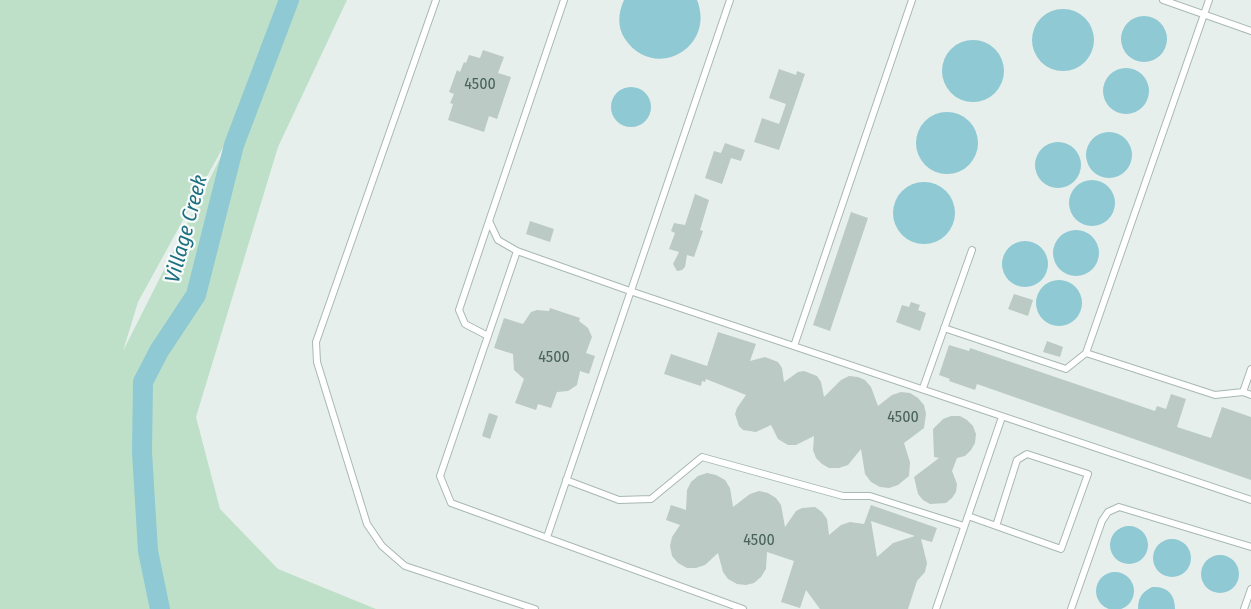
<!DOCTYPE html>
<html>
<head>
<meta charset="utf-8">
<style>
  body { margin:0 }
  canvas { display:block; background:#e6efeb }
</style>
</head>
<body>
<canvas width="1251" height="609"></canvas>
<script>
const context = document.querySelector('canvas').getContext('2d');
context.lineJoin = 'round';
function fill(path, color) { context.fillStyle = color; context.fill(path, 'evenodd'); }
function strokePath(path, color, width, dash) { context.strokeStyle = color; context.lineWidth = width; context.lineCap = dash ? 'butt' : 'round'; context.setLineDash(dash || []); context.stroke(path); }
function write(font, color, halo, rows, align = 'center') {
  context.font = font + ' "Fira Sans Condensed",sans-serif'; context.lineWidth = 4.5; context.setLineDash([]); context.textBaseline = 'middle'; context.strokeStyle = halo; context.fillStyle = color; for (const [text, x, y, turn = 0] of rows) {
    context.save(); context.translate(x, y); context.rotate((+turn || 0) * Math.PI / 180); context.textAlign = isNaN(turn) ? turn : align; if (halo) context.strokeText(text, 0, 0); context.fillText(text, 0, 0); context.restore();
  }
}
fill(new Path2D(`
  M0,0H347L278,147L196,417L220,509L278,569L376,609H0ZM249,100V101L123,351L138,302Z`), '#bfe0c8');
fill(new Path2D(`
  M624,0H697C716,48 654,82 625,39C617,27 618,13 624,0Z
  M1032 40a31 31 0 1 1 62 0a31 31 0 1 1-62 0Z
  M1121 39a23 23 0 1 1 46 0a23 23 0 1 1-46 0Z
  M942 71a31 31 0 1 1 62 0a31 31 0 1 1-62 0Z
  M1103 91a23 23 0 1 1 46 0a23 23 0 1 1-46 0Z
  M611 107a20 20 0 1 1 40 0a20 20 0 1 1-40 0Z
  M916 143a31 31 0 1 1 62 0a31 31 0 1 1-62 0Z
  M1086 155a23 23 0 1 1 46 0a23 23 0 1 1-46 0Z
  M1035 165a23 23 0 1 1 46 0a23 23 0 1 1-46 0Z
  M1069 203a23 23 0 1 1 46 0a23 23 0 1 1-46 0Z
  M893 213a31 31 0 1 1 62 0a31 31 0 1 1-62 0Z
  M1053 253a23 23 0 1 1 46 0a23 23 0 1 1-46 0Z
  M1002 264a23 23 0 1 1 46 0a23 23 0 1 1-46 0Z
  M1036 303a23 23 0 1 1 46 0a23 23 0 1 1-46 0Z
  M1110 545a19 19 0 1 1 38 0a19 19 0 1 1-38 0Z
  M1153 558a19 19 0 1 1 38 0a19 19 0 1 1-38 0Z
  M1201 574a19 19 0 1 1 38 0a19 19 0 1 1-38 0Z
  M1096 591a19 19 0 1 1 38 0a19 19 0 1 1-38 0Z
  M1152,587C1167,586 1175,594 1175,609H1138C1138,598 1142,592 1152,587Z`), '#8ec9d4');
strokePath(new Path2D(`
  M160,609L148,551L142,452L143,382L159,351L196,295L234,145L289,0`), '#8ec9d4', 20);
fill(new Path2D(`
  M483,50L504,57L498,73L511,77L497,119L489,116L484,132L448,120L453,104L450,103L454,94L449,92L457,70L460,72L464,62L466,63L469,55L480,58Z
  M779,69L796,75L797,71L805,74L779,150L754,142L762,118L779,124L786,104L769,98Z
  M725,143L745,150L741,161L731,158L722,184L705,178L714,151L721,153Z
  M695,194L709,200L700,230L703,231L694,257L687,255L685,267L682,270L677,271L673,264L679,252L669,249L675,233L671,231L674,223L685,225Z
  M851,212L868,218L830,331L813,325Z
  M530,221L554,229L550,242L526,234Z
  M1014,294L1033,300L1028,316L1008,309Z
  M911,302L920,305L918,310L926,313L920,331L896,322L902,305L909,307Z
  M550,308L580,318L579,321L588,328L592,337L586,353L595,356L589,374L580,371L577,385L568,391L557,392L551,408L538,404L536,410L515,403L524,379L514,370L513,354L494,348L504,318L523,324L531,312L537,310L549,311Z
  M718,332L756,344L750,361L765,357L778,362L782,368L784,382L798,372L804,371L817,376L821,382L824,397L841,380L849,376L858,377L865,380L871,387L878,406L892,395L901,392L910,393L918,398L924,405L926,414L924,428L904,443L910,462L909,476L898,485L889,488L880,487L871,482L865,474L861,449L848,465L839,468H829L822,464L816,458L813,450L814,436L796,445H788L778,439L771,425L756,432L743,430L739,426L735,414L737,408L746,395L706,379L705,382L702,381L701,386L664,374L671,354L707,366Z
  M1047,341L1063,347L1060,357L1043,352Z
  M949,345L969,351L970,348L1155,411L1157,406L1166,409L1171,394L1186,399L1177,427L1211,438L1222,407L1251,417V480L977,384L975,390L949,381L950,379L939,375Z
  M489,413L498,416L490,439L482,436Z
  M951,416H960L967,420L973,426L976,434L975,443L971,450L965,456L957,458L952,471L957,484L956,492L952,498L946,503L930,504L923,500L918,494L914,477L939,458L934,457L933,429L943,419Z
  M707,473L716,475L725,480L730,488L733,507L750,494L759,491L768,493L776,498L781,505L785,527L796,511L802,508L815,507L822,512L827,519L829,535L841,525L850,522L864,524L871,505L937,528L932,542L921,539L927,563L925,572L917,581L908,609H820L806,590L800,608L781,602L794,561L767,552L766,569L761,577L754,583L746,585L737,584L728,579L723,572L718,553L705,565L696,568H687L678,563L672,556L670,546L672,537L680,525L666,520L671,505L686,510L687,490L691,482L698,476ZM871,521L915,536L893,543L877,557Z`), '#bbcac4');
const lane = new Path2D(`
  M436,0L316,342L317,362L367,524L382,546L405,566L535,609
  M1163,0L1251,31
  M1209,0L1086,353L1215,395L1243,392L1251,395
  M517,251L498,240L489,221L564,0
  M944,328L1066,369L1086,353
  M488,336L465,324L459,310L489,221
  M794,346L912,0
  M923,388L972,250
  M1243,392L1251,369
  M566,480L619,500L651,499L702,457L843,496H870L964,526
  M968,516L1061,549L1088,474L1027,454L1017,460L996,526
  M547,537L730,0
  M743,609L451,503L440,476L517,251L630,291L1251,500
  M936,609L1002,417
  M1071,609L1102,521L1108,512L1119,507L1251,547
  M1244,609L1251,589`);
strokePath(lane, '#a8b8b2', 8);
strokePath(lane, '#fff', 6);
write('16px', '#4a645c', null, [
  ["4500",480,85],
  ["4500",554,358],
  ["4500",903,418],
  ["4500",759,541]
]);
write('italic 21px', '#1c6f80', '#f7fbf9', [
  ["Village Creek",187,229,-75]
]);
</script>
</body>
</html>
